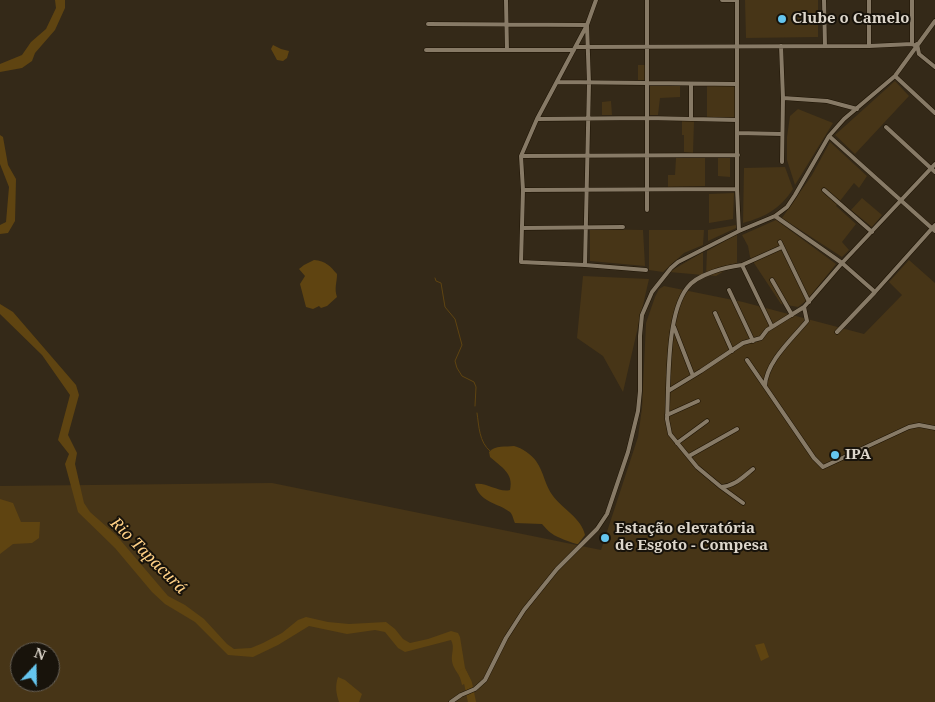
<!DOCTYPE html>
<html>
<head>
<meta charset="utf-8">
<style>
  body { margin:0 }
  #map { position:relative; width:935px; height:702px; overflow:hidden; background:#342918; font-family:"Noto Serif",serif }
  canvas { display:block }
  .north { position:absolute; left:10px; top:642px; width:50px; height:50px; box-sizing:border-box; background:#18130b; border:1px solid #676158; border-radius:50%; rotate:21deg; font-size:14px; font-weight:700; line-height:20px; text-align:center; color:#ddd6cb }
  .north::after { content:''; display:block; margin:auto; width:18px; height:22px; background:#65c5ee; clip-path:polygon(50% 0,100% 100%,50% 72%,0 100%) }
</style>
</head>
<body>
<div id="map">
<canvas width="935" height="702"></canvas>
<div class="north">N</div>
</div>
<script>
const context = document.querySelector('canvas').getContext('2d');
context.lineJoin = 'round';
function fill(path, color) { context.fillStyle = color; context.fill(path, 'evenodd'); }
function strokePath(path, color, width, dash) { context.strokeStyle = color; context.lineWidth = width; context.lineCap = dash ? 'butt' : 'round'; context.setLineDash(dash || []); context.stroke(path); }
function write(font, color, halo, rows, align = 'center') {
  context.font = font + ' "Noto Serif",serif'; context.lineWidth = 4; context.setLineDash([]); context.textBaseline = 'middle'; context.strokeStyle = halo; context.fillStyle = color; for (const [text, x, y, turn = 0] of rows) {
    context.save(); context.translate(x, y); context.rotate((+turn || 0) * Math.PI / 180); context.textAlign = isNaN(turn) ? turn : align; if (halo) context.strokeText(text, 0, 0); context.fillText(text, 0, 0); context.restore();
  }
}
fill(new Path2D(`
  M745,0H818V37L746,38Z
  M638,65H645V80H638Z
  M895,81L909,96L855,154L835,135Z
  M650,86H680V97L660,98L658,115H650Z
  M707,86H735V118L707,117Z
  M611,101L612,115H602V102Z
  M798,109L833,123L795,185L787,160V137L790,116Z
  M682,121H694L693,153L684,152V135H682Z
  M830,142L867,176L859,188L854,183L836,206L856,224L842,242L849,250L842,257L782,218L812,175Z
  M676,158H705V186L668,187V175H675Z
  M718,158H730V177L718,176Z
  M785,167L793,189C780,209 765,217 743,223L744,168Z
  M734,193L733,219L709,223V194Z
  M862,198L882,215L872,227L851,210Z
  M776,220L836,264L807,300L798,307L781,304L750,257L748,246L742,235Z
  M736,225V228L708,241V230Z
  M590,229L643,230L645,266L590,261Z
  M649,230H704L703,245L684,253L663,272L649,270Z
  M737,234V263L716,276L706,275L707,251Z
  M703,252V275L669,272Z
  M909,260L935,283V702H0V486L272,483L601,550L638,437L642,408L646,323L655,297L659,289L664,286L743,302L864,334L902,295L889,282ZM20,652H50V682H20Z
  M583,276L649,279L623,392L603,356L577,338Z`), '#473517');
fill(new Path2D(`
  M55,0H65V8L55,30L35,53L32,61L22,68L0,72V64L22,55L31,42L46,29L56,8Z
  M273,45L281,49L289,51L287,58L283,61L277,60L271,49Z
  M0,135L3,137L8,165L16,179L15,221L8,233L0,234V225L6,222L9,187L0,164Z
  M314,260C326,261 330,266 337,274C337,283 334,288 337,297L327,306L321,308L319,306L313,309L306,307L300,284L305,276L299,269L304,265Z
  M0,304L13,312L76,385L79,395L68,435L77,453L75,464L84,503L90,512L116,535L168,596L185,605L204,619L227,644L234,649L251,648L263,643L282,633L298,620L306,617L328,622L349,624L386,622L395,629L403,639L410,643L428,639L451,631L458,633L460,637L465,668L471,681L462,685C460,672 454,672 452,661C451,654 455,647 451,640L405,652L398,648L385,632L375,630L347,634L309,626L278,645L253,657L228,655L195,622L165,604L152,592L115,548L78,512L65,464L69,454L58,440L70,395L42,355L0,314Z
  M514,446C522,448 532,455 536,461C544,472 545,486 553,496C562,508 582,519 585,535L578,544C574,544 554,536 551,533C548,531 545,527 542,524L515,523C513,519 513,515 510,512C498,503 479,502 475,484C487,482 499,493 510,490C514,473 501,467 490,457L489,452C495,445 506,447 514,446Z
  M0,499L13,503L21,522H40L39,538L32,543L13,544L0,554Z
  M764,643L769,657L761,661L755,645Z
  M338,677L345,680L362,694L359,702H339C336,693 335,686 338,677Z`), '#5f4411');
strokePath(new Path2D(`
  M435,278L436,281L441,283L445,307L455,319L462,345L455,361L457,368L462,376L474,382L476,387L475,406
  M477,413C479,426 479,442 490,451`), '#5f4411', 1);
strokePath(new Path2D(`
  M463,673L468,683L472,702`), '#5f4411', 8);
const minor = new Path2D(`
  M506,0L507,50
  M596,0L587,25L537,119L521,156L523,190L521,262L585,265L646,270
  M722,0H737
  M737,0V189L739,231
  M824,0L825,46
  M912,0V44
  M428,24L587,25L589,83L585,265
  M917,44L919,54L935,67
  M781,46L783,98L782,162
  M869,46V0
  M576,47L869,46L912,44L916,46
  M426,50H574
  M895,76L935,113
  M557,82L737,84
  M691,84V119
  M783,98L827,101L857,109
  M537,119L647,118L737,120
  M886,127L935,172
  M737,133L782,134
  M829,136L935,231
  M521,156L738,155
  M523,190L737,189
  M824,190L872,232
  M647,210V0
  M775,216L842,263L875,292
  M522,228L623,227
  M780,242L809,302
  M742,265C726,267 697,274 687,288C666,315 669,384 667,419L670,434L697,467L721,487C735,486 743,477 753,469
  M772,280L792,315
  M729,290L753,341
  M715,313L732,351
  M674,327L693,376
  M772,327L742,265L782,247
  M837,332L875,292L935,225
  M747,360L814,458L823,467L909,427L919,425L935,428
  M765,386C766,362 792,339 807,321L804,307L842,263L935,164
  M668,391L701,371L743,343L761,338L767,330L804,307
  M667,415L698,401
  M677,443L707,421
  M689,456L737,429
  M721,487L743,503
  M451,702L461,695L475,689L485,680L506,638L524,610L557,569L597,529L607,514L628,452L638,411L640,391V336L642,315L652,292L671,268L678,262L739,231L775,216L787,207L795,195L829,136L844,119L895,76L935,21`);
strokePath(minor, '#1c1203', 5);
strokePath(minor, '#877a66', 4);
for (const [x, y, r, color] of [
  [782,19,5,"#65c5ee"],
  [835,455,5,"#65c5ee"],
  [605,538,5,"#65c5ee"]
]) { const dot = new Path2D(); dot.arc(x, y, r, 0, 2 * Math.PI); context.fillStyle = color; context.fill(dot); strokePath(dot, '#18130b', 2); }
write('bold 15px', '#ddd6cb', '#18130b', [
  ["Clube o Camelo",792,19],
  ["IPA",845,455],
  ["Estação elevatória",615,529],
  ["de Esgoto - Compesa",615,546]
], 'left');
write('italic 16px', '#fed086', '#18130b', [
  ["Rio Tapacurá",148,556,45]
]);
</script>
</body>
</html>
